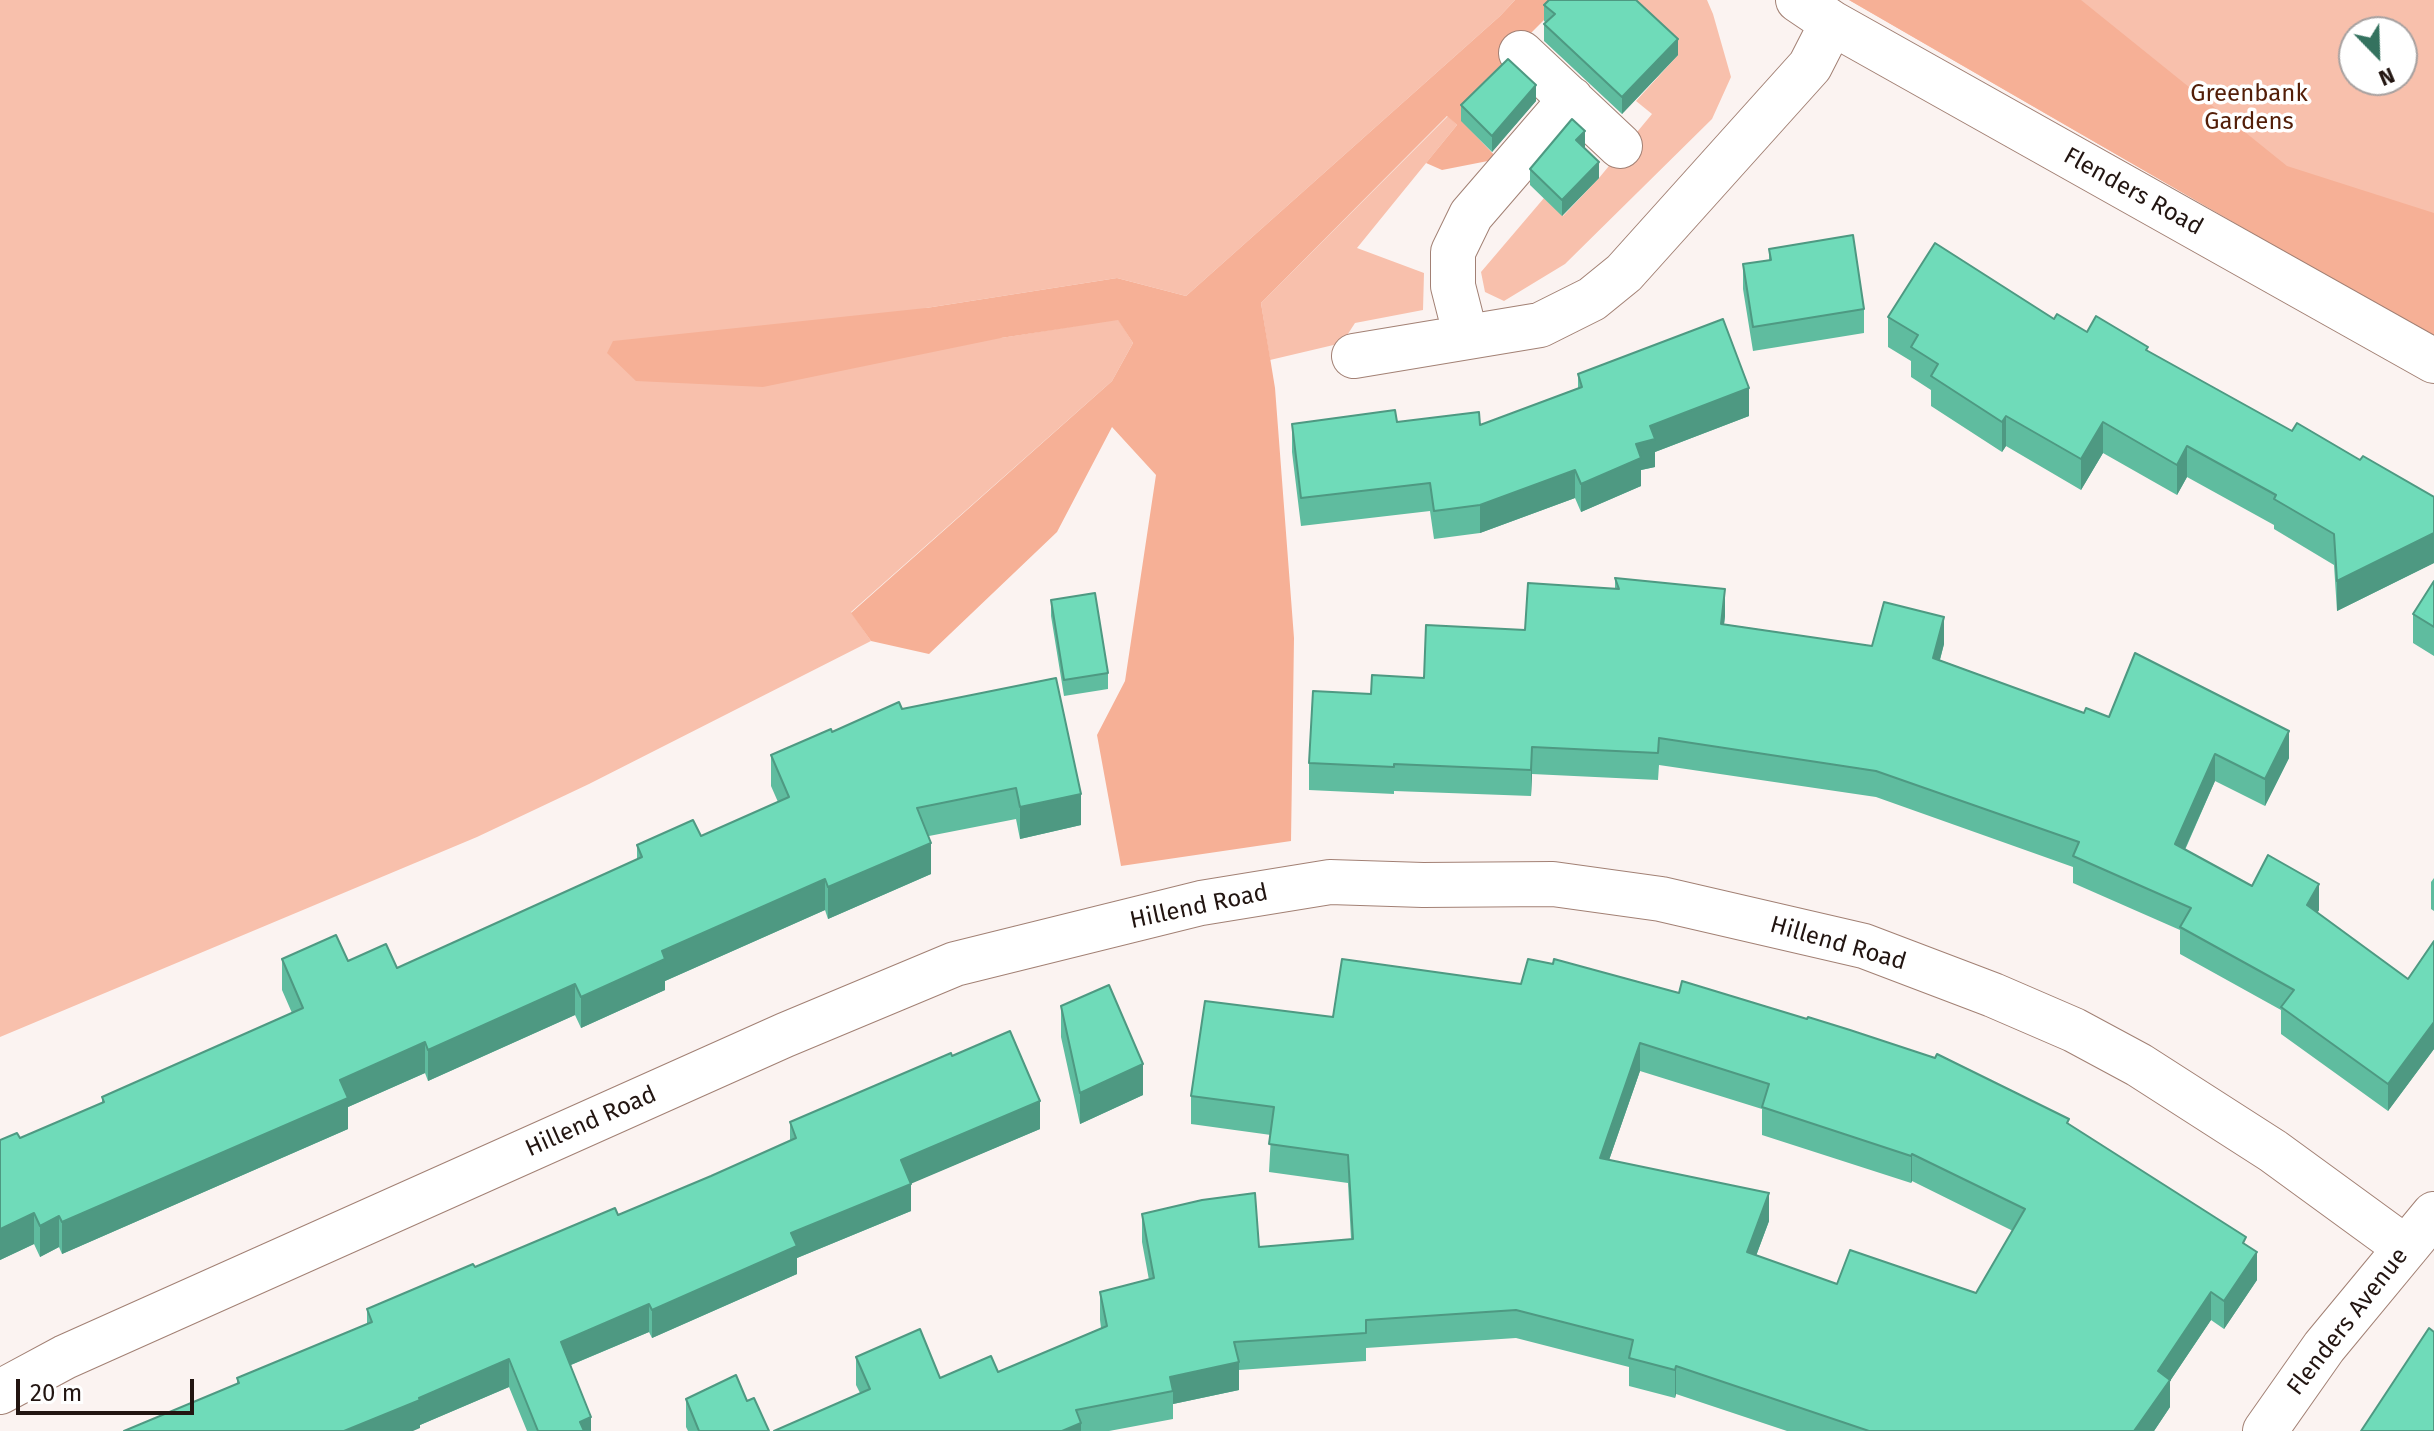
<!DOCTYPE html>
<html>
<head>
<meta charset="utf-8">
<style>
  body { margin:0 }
  #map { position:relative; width:2434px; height:1431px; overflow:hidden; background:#fbf3f1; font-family:"Fira Sans",sans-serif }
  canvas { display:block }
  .north { position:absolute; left:2338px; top:16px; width:80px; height:80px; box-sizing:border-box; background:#fff; border:2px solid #a7a1a0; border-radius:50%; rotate:157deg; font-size:22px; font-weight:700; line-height:32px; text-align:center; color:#221511 }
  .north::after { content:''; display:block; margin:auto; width:28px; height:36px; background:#34725f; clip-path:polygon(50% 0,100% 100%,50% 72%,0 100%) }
  .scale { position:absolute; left:16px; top:1379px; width:178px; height:36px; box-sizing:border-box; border:4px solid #221511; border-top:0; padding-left:10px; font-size:24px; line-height:28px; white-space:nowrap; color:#221511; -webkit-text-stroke:6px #fff; paint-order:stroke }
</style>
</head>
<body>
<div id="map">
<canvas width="2434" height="1431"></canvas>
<div class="north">N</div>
<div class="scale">20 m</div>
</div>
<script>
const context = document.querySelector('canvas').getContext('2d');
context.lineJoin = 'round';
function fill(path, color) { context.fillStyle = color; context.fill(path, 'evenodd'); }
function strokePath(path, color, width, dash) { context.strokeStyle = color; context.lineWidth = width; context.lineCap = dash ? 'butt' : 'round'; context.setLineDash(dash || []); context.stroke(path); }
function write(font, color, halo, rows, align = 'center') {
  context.font = font + ' "Fira Sans",sans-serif'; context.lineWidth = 7; context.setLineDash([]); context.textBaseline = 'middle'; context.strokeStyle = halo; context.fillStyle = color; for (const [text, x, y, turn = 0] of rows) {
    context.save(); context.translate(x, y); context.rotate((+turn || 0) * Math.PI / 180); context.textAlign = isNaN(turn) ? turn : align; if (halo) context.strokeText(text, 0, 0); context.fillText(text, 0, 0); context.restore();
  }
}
fill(new Path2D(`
  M0,0H1515L1500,16L1186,296L1117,278L926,308L1001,338L1118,319L1133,343L1112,381L851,612L871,641L589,784L477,837L0,1037Z
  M1618,0H1707L1713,14L1731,77L1712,119L1565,264L1504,301L1485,292L1481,272L1544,198L1563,216L1599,178L1652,114L1636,101L1678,55Z
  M1849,0H2434V338ZM2354,32H2402V80H2354Z
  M1448,116L1457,125L1357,248L1424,273L1423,310L1355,323L1342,343L1270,360L1261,303Z`), '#f8c0ac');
fill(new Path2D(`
  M1515,0H1564L1513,51L1501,83L1462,121L1498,159L1442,170L1426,163L1457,125L1447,116L1261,303L1275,388L1294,638L1291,841L1121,866L1097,735L1125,681L1156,475L1112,427L1057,532L929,654L871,641L851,613L1112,381L1133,343L1118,320L1001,338L763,387L636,381L607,353L613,341L926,308L1117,278L1186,296L1500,16Z
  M1849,0H2081L2287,166L2434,213V338Z`), '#f6b096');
const minor = new Path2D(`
  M1798,0L1832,23L2434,361
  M1521,53L1620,146
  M1466,337L1453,286V252L1471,215L1571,99
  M1354,356L1540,325L1592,299L1624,273L1810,66L1832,23
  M0,1392L65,1357L785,1035L955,964L1201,903L1330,882L1423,885L1553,884L1661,899L1864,946L1993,995L2074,1030L2139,1065L2273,1151L2406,1248
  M2265,1431L2324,1347L2434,1214`);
strokePath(minor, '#a28074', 46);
strokePath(minor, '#fff', 44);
fill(new Path2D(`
  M1544,5L1678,55L1622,114L1544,41V24L1546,23L1544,21Z
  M1536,101L1492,152L1461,121V105Z
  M1584,148L1599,178L1562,216L1530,185V169L1585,148Z
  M1769,249L1864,309V333L1753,351L1743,289V264L1769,260Z
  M1888,317L2054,319L2087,332L2148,351L2292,431L2360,460L2434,497V563L2337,611L2334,565L2274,529V525L2187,477L2177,495L2103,453L2081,490L2006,446L2002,452L1931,406V390L1911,377V361L1888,347Z
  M1578,374L1749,416L1655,452V467L1641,470V486L1581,512L1575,498L1480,533L1434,539L1430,511L1301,526L1292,452V424L1397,422L1480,425L1578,388Z
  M1615,578L1725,616L1724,624L1872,646L1944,644L1940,660L2084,713L2289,758L2265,806L2215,781L2185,850L2252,886L2319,910L2317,913L2408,979L2434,941V1049L2388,1111L2281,1034V1010L2180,954V930L2073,883V867L1876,797L1659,765L1658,780L1532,774L1531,796L1394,791V794L1309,790V763L1371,694L1424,678L1615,588Z
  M2434,581V656L2413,643V614Z
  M1051,600L1108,673V689L1064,696L1051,616Z
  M902,709L1081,825L1020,839L1016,819L929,836L931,874L828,919L825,910L665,981V990L581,1028L575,1015L428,1081L425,1073L348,1107V1129L62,1254L59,1247L40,1257L34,1244L0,1260V1140L20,1138L102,1103V1097L292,1013L282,990V959L348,961L397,968L637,860V845L701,836L778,802L771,786V755L832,732Z
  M2434,878V911L2431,909V882Z
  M1342,959L2069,1124L2246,1245L2257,1280L2224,1329L2211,1320L2170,1381V1407L2154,1431H1787L1676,1394L1675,1398L1629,1386V1367L1516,1338L1366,1348V1361L1239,1370V1390L1173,1404V1419L1109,1431H774L860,1393L856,1385V1357L940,1378L998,1372L1101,1328L1100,1320V1292L1149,1280L1142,1242V1214L1259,1247L1351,1239L1348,1183L1269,1172L1271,1135L1191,1124V1096L1333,1017ZM1640,1071L1762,1109V1135L1911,1183L1912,1181L2013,1231L1976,1293L1837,1284L1756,1256L1769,1221L1609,1160Z
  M1061,1006L1143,1095L1080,1124L1061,1037Z
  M952,1056L1040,1129L911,1183V1211L797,1258V1274L652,1338L649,1332L571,1365L591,1431H527L509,1387L420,1425V1428L237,1384V1378L367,1324V1309L475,1267L618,1215L711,1176L790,1141V1122Z
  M686,1399L747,1401L769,1431H688L686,1427Z`), '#5fbc9f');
fill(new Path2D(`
  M1678,39V55L1622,114V97Z
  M1536,85V101L1492,152V136Z
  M1585,131V148L1576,156V140Z
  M1599,162V178L1562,216V200Z
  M1749,388V416L1655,452V467L1641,470V486L1581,512V484L1636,444L1650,426Z
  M2006,416V446L2002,452V422Z
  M2103,422V453L2081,490V459Z
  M2187,446V477L2177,495V465Z
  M1575,470V498L1480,533V505Z
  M2434,533V563L2337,611V581Z
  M1725,589V616L1721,650V624Z
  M1944,617V644L1933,685V658Z
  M2289,731V758L2265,806V779Z
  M1532,747V774L1531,796V770Z
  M2215,754V781L2175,871V844Z
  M1081,794V825L1020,839V807Z
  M931,843V874L828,919V887Z
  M825,879V910L665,981V990L581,1028V997L662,951Z
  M2319,884V910L2307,932V905Z
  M575,984V1015L428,1081V1050Z
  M2434,1022V1049L2388,1111V1084Z
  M425,1042V1073L348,1107V1129L62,1254V1222L340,1080Z
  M1640,1043V1071L1600,1186V1158Z
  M1143,1064V1095L1080,1124V1093Z
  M1040,1101V1129L901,1188V1160Z
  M1912,1154V1181L1911,1183V1156Z
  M911,1184V1211L797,1258V1274L652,1338V1310L791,1233Z
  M1769,1193V1221L1747,1280V1252Z
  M34,1213V1244L0,1260V1229Z
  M59,1216V1247L40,1257V1226Z
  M2257,1252V1280L2224,1329V1301Z
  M2211,1292V1320L2170,1381V1407L2154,1431H2134L2158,1371Z
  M649,1304V1332L561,1369V1342Z
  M509,1359V1387L420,1425V1428L413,1431H344Z
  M1239,1362V1390L1173,1404V1391L1170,1377Z
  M1676,1366V1394L1675,1398V1370Z
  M591,1417V1431H580V1422Z
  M1081,1423V1431H1062Z`), '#4e9982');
const building = new Path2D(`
  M1549,0H1636L1678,39L1622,97L1544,24L1555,14L1544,5Z
  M1508,59L1536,85L1492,136L1461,105Z
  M1572,119L1585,131L1576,140L1599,162L1562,200L1530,169Z
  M1853,235L1864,309L1753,327L1743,264L1771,260L1769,249Z
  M1935,243L2054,319L2057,314L2087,332L2096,316L2148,347L2146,350L2292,431L2297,423L2360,460L2363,456L2434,497V533L2337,581L2334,534L2274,499L2276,495L2187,446L2177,465L2103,422L2081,459L2006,416L2002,422L1931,376L1938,364L1911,347L1918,335L1888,317Z
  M1723,319L1749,388L1650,426L1655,439L1636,444L1641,458L1581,484L1575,470L1480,505L1434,511L1430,483L1301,498L1292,424L1395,410L1397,422L1479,412L1480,425L1582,387L1578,374Z
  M1615,578L1725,589L1721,624L1872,646L1884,602L1944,617L1933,658L2084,713L2086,708L2109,717L2135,653L2289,731L2265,779L2215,754L2175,844L2252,886L2268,855L2319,884L2307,905L2408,979L2434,941V1022L2388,1084L2281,1007L2294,990L2180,927L2191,908L2073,856L2079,842L1876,771L1659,738L1658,753L1532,747L1531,770L1394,764V767L1309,763L1313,691L1371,694L1372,675L1424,678L1426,625L1525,630L1528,583L1619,589Z
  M2434,581V627L2413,614Z
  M1095,593L1108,673L1064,680L1051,600Z
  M1056,678L1081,794L1020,807L1016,788L917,808L931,843L828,887L825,879L662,951L665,959L581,997L575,984L428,1050L425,1042L340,1080L348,1098L62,1222L59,1216L40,1226L34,1213L0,1229V1140L17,1133L20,1138L104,1102L102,1097L303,1008L282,959L336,935L348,961L386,944L397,968L642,857L637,845L693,820L701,836L789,797L771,755L831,729L832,732L899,702L902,709Z
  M1342,959L1521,984L1528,959L1553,964L1554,959L1679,993L1682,981L1807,1019L1808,1017L1850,1030L1935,1058L1937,1054L2069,1119L2067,1123L2246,1237L2243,1243L2257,1252L2224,1301L2211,1292L2158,1371L2170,1380L2134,1431H1869L1676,1366L1675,1370L1629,1358L1633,1340L1516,1310L1366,1320V1333L1234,1342L1239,1362L1170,1377L1173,1391L1076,1410L1081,1423L1062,1431H774L870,1389L856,1357L920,1329L940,1378L991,1356L998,1372L1107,1326L1100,1292L1154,1278L1142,1214L1202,1200L1255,1193L1259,1247L1353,1239L1348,1155L1269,1144L1274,1107L1191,1096L1205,1001L1333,1017ZM1640,1043L1769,1084L1762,1107L1911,1156L1912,1154L2025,1209L1976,1293L1850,1250L1837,1284L1747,1252L1769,1193L1600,1158Z
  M1109,985L1143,1064L1080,1093L1061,1006Z
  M1010,1031L1040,1101L901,1160L911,1184L791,1233L797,1246L652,1310L649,1304L561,1342L591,1417L580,1422L584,1431H538L509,1359L419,1398L420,1400L344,1431H124L239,1383L237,1378L372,1322L367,1309L473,1264L475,1267L615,1208L618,1215L711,1176L796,1138L790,1122L951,1053L952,1056Z
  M2429,1328L2434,1332V1431H2361Z
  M736,1375L747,1401L754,1398L769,1431H699L686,1399Z`);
fill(building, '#6fdbb9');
strokePath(building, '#4e9982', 2);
write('24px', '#531e08', '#fff', [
  ["Greenbank",2249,94],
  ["Gardens",2249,122]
]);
write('24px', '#221511', '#fff', [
  ["Flenders Road",2133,192,29],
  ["Hillend Road",1199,907,-12],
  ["Hillend Road",1838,944,16],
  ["Hillend Road",591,1122,-24],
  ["Flenders Avenue",2348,1322,-52]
]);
</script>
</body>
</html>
